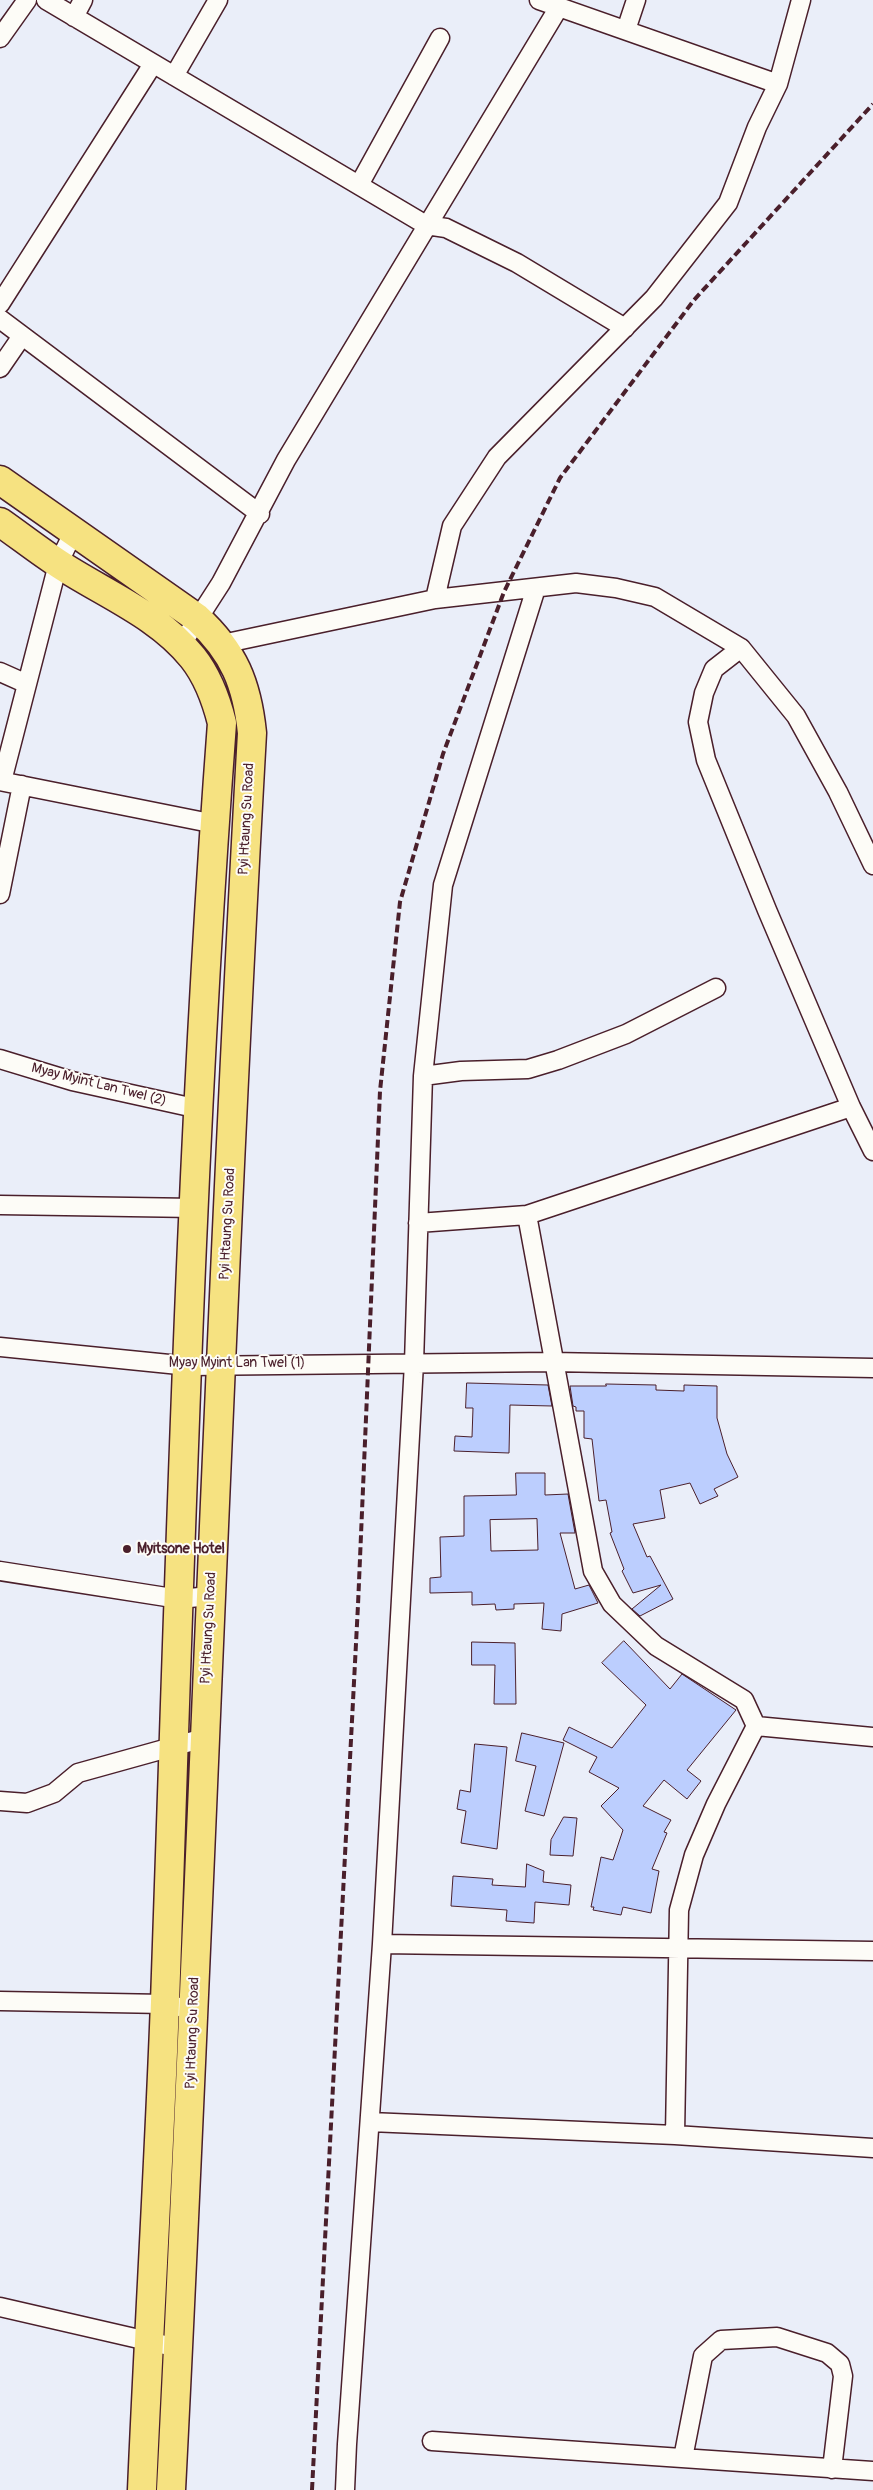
<!DOCTYPE html>
<html>
<head>
<meta charset="utf-8">
<style>
  body { margin:0 }
  canvas { display:block; background:#eaeef9 }
</style>
</head>
<body>
<canvas width="873" height="2490"></canvas>
<script>
const context = document.querySelector('canvas').getContext('2d');
context.lineJoin = 'round';
function fill(path, color) { context.fillStyle = color; context.fill(path, 'evenodd'); }
function strokePath(path, color, width, dash) { context.strokeStyle = color; context.lineWidth = width; context.lineCap = dash ? 'butt' : 'round'; context.setLineDash(dash || []); context.stroke(path); }
function write(font, color, halo, rows, align = 'center') {
  context.font = font + ' Pangolin,sans-serif'; context.lineWidth = 4; context.setLineDash([]); context.textBaseline = 'middle'; context.strokeStyle = halo; context.fillStyle = color; for (const [text, x, y, turn = 0] of rows) {
    context.save(); context.translate(x, y); context.rotate((+turn || 0) * Math.PI / 180); context.textAlign = isNaN(turn) ? turn : align; if (halo) context.strokeText(text, 0, 0); context.fillText(text, 0, 0); context.restore();
  }
}
const building = new Path2D(`
  M467,1383L548,1385L552,1406L510,1405L509,1453L454,1451L455,1436L472,1437L473,1408H466Z
  M606,1384L656,1385V1390L684,1391V1385L717,1386V1418L727,1454L738,1477L714,1489L718,1496L700,1504L690,1483L660,1490L665,1518L633,1524L647,1557L650,1556L673,1599L640,1616L632,1609L661,1585L633,1593L622,1571L624,1569L610,1533L612,1532L606,1500L599,1501L592,1439L584,1438V1411H576V1407L573,1406L570,1386H606Z
  M516,1473H545V1495L568,1494L575,1533H560L575,1589L589,1585L598,1603L562,1614L561,1631L542,1629L544,1603L514,1604V1609L496,1610L495,1604L472,1605V1592L430,1593V1578L441,1577L440,1537L464,1536V1496L516,1495ZM537,1519L538,1550L491,1551L490,1520Z
  M624,1641L670,1689L682,1674L736,1710L687,1770L701,1781L687,1799L664,1780L643,1806L671,1820L664,1832L667,1833L652,1869L659,1871L651,1913L623,1907L621,1915L593,1910L594,1907H591L601,1857L613,1860L623,1830L601,1806L619,1788L589,1772L597,1757L563,1740L569,1727L612,1748L646,1705L602,1663Z
  M472,1642L515,1643L516,1704H494L495,1665H472Z
  M522,1733L564,1743L544,1816L525,1811L536,1766L516,1761Z
  M475,1744L507,1747L497,1849L461,1843L466,1811L457,1809L460,1790L470,1792Z
  M564,1817L577,1818L573,1856L550,1855L551,1840Z
  M527,1864L544,1871L543,1882L571,1885L569,1905L535,1902L534,1923L506,1921L507,1910L451,1906L453,1876L493,1879L492,1885L525,1887Z`);
fill(building, '#bccefe');
strokePath(building, '#4a1f2b', 1);
const street = new Path2D(`
  M46,0L426,225L446,228L517,263L625,328
  M539,0L778,84
  M74,17L83,0
  M626,30L636,0
  M0,38L27,0
  M174,76L218,0
  M359,185L440,38
  M0,304L153,64
  M0,319L260,514
  M0,368L22,336
  M435,599L452,526L497,457L654,298L728,203L757,127L778,84L801,0
  M222,644L435,599L576,583L616,588L655,597L741,648L796,716L838,792L873,865
  M181,645L221,583L286,460L559,7
  M741,648L714,669L704,693L698,722L706,760L767,910L851,1107L873,1151
  M0,672L27,684
  M0,781L215,824
  M2,781L58,564L74,531
  M0,894L22,785
  M0,1059L72,1081L199,1109
  M423,1076L461,1071L528,1069L558,1060L626,1034L716,988
  M0,1205L195,1208
  M527,1215L593,1571L612,1604L656,1646L744,1700L756,1726L873,1737
  M418,1223L527,1215L851,1107
  M0,1347L189,1366L552,1362L873,1368
  M0,1571L179,1599L210,1596
  M0,1801L27,1803L54,1793L78,1773L204,1738
  M382,1944L873,1951
  M0,2001L165,2004L194,2010
  M370,2122L675,2135L873,2148
  M675,2135L679,1910L694,1855L716,1804L756,1726
  M0,2307L178,2348
  M432,2441L873,2471
  M683,2458L703,2356L721,2340L777,2337L827,2353L840,2364L843,2376L832,2469
  M345,2490L347,2444L382,1944L414,1363L423,1076L443,885L536,588`);
const highway = new Path2D(`
  M0,480L197,618C234,652 247,684 252,733C219,1318 201,1904 171,2490
  M0,522C20,536 39,551 59,564C103,593 159,615 193,658C208,677 216,699 222,723C190,1148 180,1575 165,2002C159,2164 149,2327 142,2490`);
strokePath(street, '#4a1f2b', 21);
strokePath(highway, '#4a1f2b', 31);
strokePath(street, '#fdfcf7', 18);
strokePath(highway, '#f6e281', 28);
strokePath(new Path2D(`
  M312,2490L358,1605L380,1091L400,902L443,754L504,592L560,478L694,300L873,104`), '#4a1f2b', 4, [8, 4]);
for (const [x, y, r, color] of [
  [127,1549,5,"#4a1f2b"]
]) { const dot = new Path2D(); dot.arc(x, y, r, 0, 2 * Math.PI); context.fillStyle = color; context.fill(dot); strokePath(dot, '#fdfcf7', 2); }
write('14px', '#4a1f2b', '#fdfcf7', [
  ["Pyi Htaung Su Road",247,819,-87],
  ["Myay Myint Lan Twel (2)",99,1085,14],
  ["Pyi Htaung Su Road",228,1224,-87],
  ["Myay Myint Lan Twel (1)",237,1363],
  ["Pyi Htaung Su Road",209,1628,-87],
  ["Pyi Htaung Su Road",193,2033,-88]
]);
write('bold 14px', '#4a1f2b', '#fdfcf7', [
  ["Myitsone Hotel",137,1549]
], 'left');
</script>
</body>
</html>
